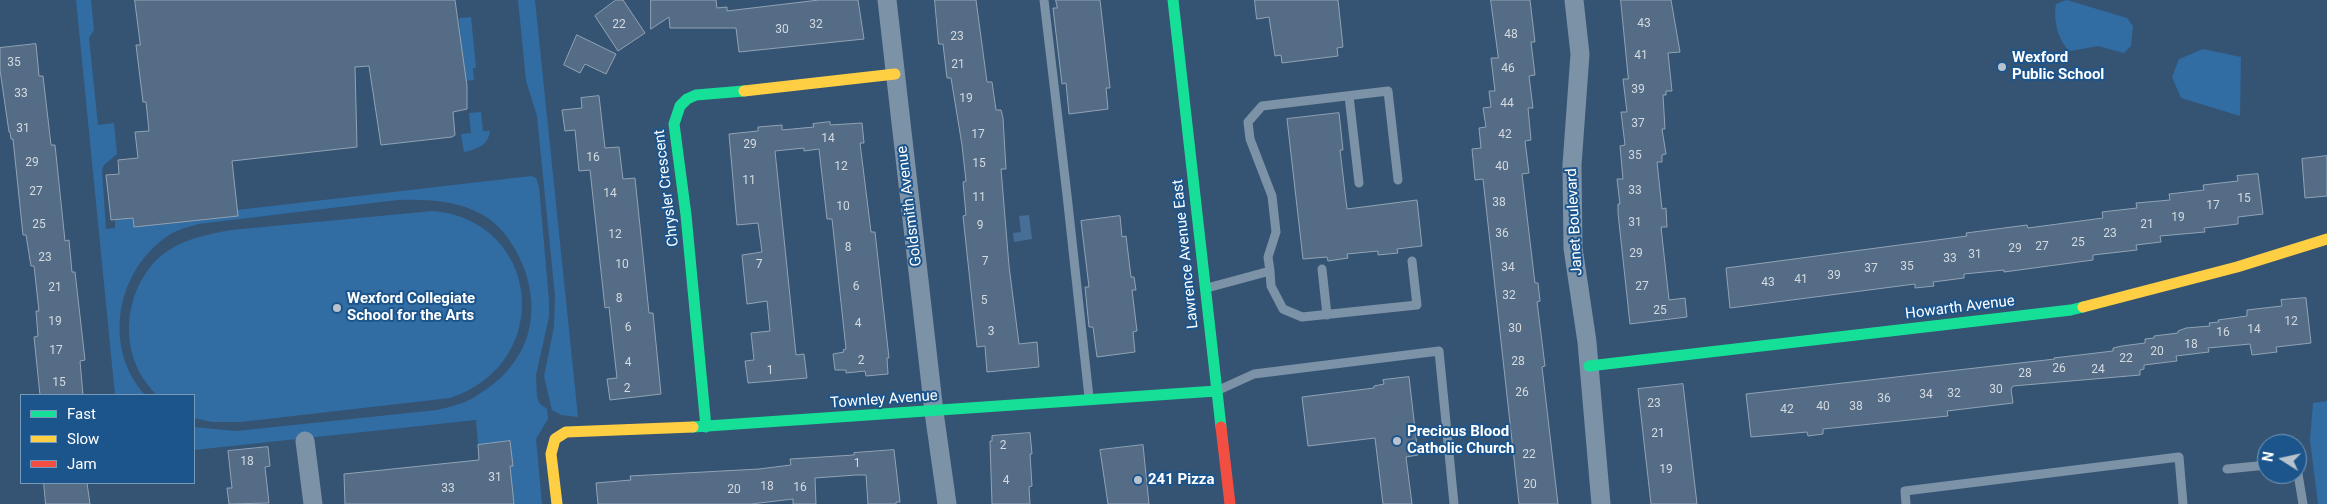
<!DOCTYPE html>
<html>
<head>
<meta charset="utf-8">
<style>
  body { margin:0 }
  #map { position:relative; width:2327px; height:504px; overflow:hidden; background:#355473; font-family:Roboto,sans-serif }
  canvas { display:block }
  .legend { position:absolute; left:20px; top:394px; width:175px; height:90px; box-sizing:border-box; background:#1c558c; border:1px solid #7799ba; margin:0; padding:6px 9px; list-style:none; font-size:15px; color:#fff }
  .legend li { display:flex; align-items:center; gap:10px; height:25px }
  .legend b { width:25px; border:1px solid #7799ba }
  .north { position:absolute; left:2257px; top:434px; width:50px; height:50px; box-sizing:border-box; background:#1c558c; border:1px solid #7799ba; border-radius:50%; rotate:280deg; font-size:14px; font-weight:700; line-height:20px; text-align:center; color:#fff }
  .north::after { content:''; display:block; margin:auto; width:18px; height:22px; background:#b8c3ce; clip-path:polygon(50% 0,100% 100%,50% 72%,0 100%) }
</style>
</head>
<body>
<div id="map">
<canvas width="2327" height="504"></canvas>
<ul class="legend">
<li><b style="height:6px;background:#16e098"></b>Fast</li>
<li><b style="height:6px;background:#ffcf43"></b>Slow</li>
<li><b style="height:6px;background:#f24e42"></b>Jam</li>
</ul>
<div class="north">N</div>
</div>
<script>
const context = document.querySelector('canvas').getContext('2d');
context.lineJoin = 'round';
function fill(path, color) { context.fillStyle = color; context.fill(path, 'evenodd'); }
function strokePath(path, color, width, dash) { context.strokeStyle = color; context.lineWidth = width; context.lineCap = dash ? 'butt' : 'round'; context.setLineDash(dash || []); context.stroke(path); }
function write(font, color, halo, rows, align = 'center') {
  context.font = font + ' Roboto,sans-serif'; context.lineWidth = 4; context.setLineDash([]); context.textBaseline = 'middle'; context.strokeStyle = halo; context.fillStyle = color; for (const [text, x, y, turn = 0] of rows) {
    context.save(); context.translate(x, y); context.rotate((+turn || 0) * Math.PI / 180); context.textAlign = isNaN(turn) ? turn : align; if (halo) context.strokeText(text, 0, 0); context.fillText(text, 0, 0); context.restore();
  }
}
fill(new Path2D(`
  M76,0H91L94,30L89,38L98,125L114,123L117,154L104,165L102,170L106,229L115,228V219L133,218L134,227L237,216V210L531,176L536,178L539,187L549,300V317L536,375L537,397L540,404L547,409L548,419L536,439L542,504H514L510,466H513L510,441L478,445L476,420L194,450V427L236,431L437,410C445,408 454,406 462,403C472,400 480,393 488,388C529,359 541,314 524,268C516,247 502,226 483,215C456,200 428,199 398,200L198,224C188,227 177,230 169,235C116,270 102,347 145,395H115Z
  M518,0H535L578,417L561,415L552,410L544,376L554,327L555,296L537,116L526,81Z
  M2067,0L2127,18L2133,26L2131,46L2124,53L2098,46L2070,51C2058,42 2053,18 2056,4Z
  M471,17L476,68H473L474,80L464,81L459,18Z
  M2203,49L2241,57L2240,116L2181,98L2172,77L2179,59Z
  M481,112L483,131H490C488,146 477,149 464,152L461,134L471,133L469,113Z
  M433,211C542,221 555,364 450,398L241,422H212L194,418V395H156C149,386 141,377 137,367C119,328 132,274 169,250C188,238 209,234 231,230Z
  M2327,401V504H2318L2310,440L2313,403Z`), '#316ca3');
fill(new Path2D(`
  M1029,215L1032,239L1014,242L1013,233L1021,232L1019,216Z`), '#476e96');
const building = new Path2D(`
  M135,0H455L467,86V109L453,112L455,135L452,137L381,145L369,66L355,67L357,147L232,161L238,216L134,227L133,218L111,220L106,175L119,174L118,160L138,158L135,132L149,131L146,102H143L136,45H140Z
  M616,0H623L645,33L618,51L595,16Z
  M651,0H716L717,8L727,7V11L819,0H858L864,39L739,52L736,28H670L669,17L651,29Z
  M935,0H976L987,82H992L996,110H1001L1003,118L1006,169H1001L1009,266L1019,344L1037,342L1039,367L987,372L985,346L977,347L963,216L966,215L963,182L966,181L962,145L951,78H947L943,44H939Z
  M1056,0H1100L1110,88H1106L1108,109L1069,114L1066,83L1062,84L1053,8H1057Z
  M1255,0H1338L1343,47L1337,48L1338,56L1282,63L1281,55L1275,56L1269,17L1257,19Z
  M1491,0H1530L1535,42H1531L1535,75L1529,76L1533,108H1528L1531,140L1525,141L1529,173L1522,174L1534,275L1535,283H1538L1540,301L1537,302L1545,366L1542,367L1558,504H1519L1483,179L1475,180L1472,149L1481,148L1479,128L1486,127L1483,108L1491,107L1489,91H1495L1491,58H1498Z
  M1621,0H1671L1680,52L1668,53L1672,91H1666V95H1663L1665,129H1662L1666,154L1662,155V162H1657L1662,209L1666,208L1667,227H1661L1669,300L1685,298L1687,317L1630,324L1618,213V204H1620L1617,179H1623L1620,146L1625,145L1621,112H1627L1623,79H1628Z
  M577,35L616,54L606,74L585,64L580,73L564,65Z
  M36,44L39,76H43L51,145H55L65,241L69,240L72,272H75L85,360L80,361L83,395H40L34,337L38,336L36,311H39L34,266H31L26,235H23L13,139H11L10,132H9L0,70V48Z
  M599,96L605,148L619,147L623,179L635,178L649,313H653L661,394L610,400L607,379L617,378L609,307L605,308L590,170L579,171L575,130L565,131L562,110L582,108L581,98Z
  M1339,113L1343,150H1340L1347,209L1417,200L1422,246L1397,249L1398,253L1378,255V251L1347,254L1348,258L1328,261L1327,257L1303,259L1287,119Z
  M830,122V125L862,123L864,143H860L871,232H875L889,358H887L888,374L866,376L865,371L846,373V370H835L833,354L844,352L843,350L846,349L832,219H827L819,149L804,151V148L775,151L796,355L804,354L807,378L748,383L745,361L754,360L751,333L770,331L767,301L747,304L742,255L762,252L758,223L737,225L729,134L758,131V127L782,125V130L814,127L813,124Z
  M2327,156V196L2305,198L2302,159Z
  M2258,174L2263,214L2238,217V224L2204,228L2205,232L2160,236L2161,242L2136,245L2137,250L2093,255V260L2004,272V270L1964,274V278L1933,282L1934,286L1915,288V284L1730,308L1726,268L1967,236L1966,233L2027,225L2028,228L2103,218L2102,212L2137,208L2136,203L2170,200L2169,194L2204,190L2203,185L2238,181L2237,176Z
  M1120,216L1122,237L1126,236L1131,277H1134L1136,290H1132L1137,331L1133,332L1135,352L1097,357L1093,327H1089L1085,287H1089L1081,221Z
  M2306,298L2311,343L2276,347L2277,352L2252,355L2250,344L2208,348L2209,352L2176,356L2177,361L2144,365V369L2140,370V375L2013,386L2011,389L2013,403L1947,411L1948,416L1823,429V434L1808,436L1807,432L1751,437L1746,394L2055,359L2054,358L2113,351V348L2122,346L2145,343V339L2154,338V336L2178,333V331L2186,328L2210,326L2209,323L2219,322L2218,320L2247,316V310L2282,306L2281,300Z
  M1409,377L1418,455L1406,457L1412,504H1383L1375,438L1308,446L1302,397L1374,388V386L1384,384L1383,380Z
  M1683,384L1697,504H1651L1638,389Z
  M1030,433L1032,454H1030L1032,486L1029,487L1030,504H992L990,441H992V436Z
  M510,441L513,466H510L514,504H345L344,474L479,460L478,445Z
  M1143,445L1149,504H1108L1100,450Z
  M268,447L270,466L265,467L269,503L229,504L227,488H232L228,451Z
  M894,450L900,502H896V504H868L866,475H856L815,478L816,504H793V499L751,504H598L596,483L631,480L630,476L759,469L791,465L790,459L854,455V453Z
  M44,483H87L90,504H46Z`);
fill(building, '#546c85');
strokePath(building, '#91a3b5', 1);
strokePath(new Path2D(`
  M1044,0L1067,195L1089,397
  M1349,96L1359,183
  M1398,180L1388,91L1262,106L1248,122L1250,139L1272,196L1276,232L1268,257L1270,271L1271,286L1283,309L1302,317L1417,305L1412,261
  M1322,269L1327,315
  M1207,288L1270,271
  M1221,389L1254,374L1439,351L1454,504
  M2297,468L2303,504
  M2227,469L2267,465
  M1906,504L1905,491L2179,457L2183,504`), '#7c92a7', 9);
strokePath(new Path2D(`
  M887,0L934,412L947,504
  M1574,0L1580,54L1572,165L1573,248L1587,342L1601,504
  M305,441L313,504`), '#7c92a7', 19);
strokePath(new Path2D(`
  M1173,0L1221,427
  M1589,366L2071,310L2083,307
  M693,427L1216,391
  M706,427L686,215L674,124L680,106L687,99L696,95L744,91`), '#16e098', 11);
strokePath(new Path2D(`
  M744,91L895,74
  M2083,307L2237,267L2327,239
  M557,504L551,454L555,439L566,432L693,427`), '#ffcf43', 11);
strokePath(new Path2D(`
  M1221,427L1230,504`), '#f24e42', 11);
for (const [x, y, r, color] of [
  [2002,67,5,"#b8c3ce"],
  [337,308,5,"#b8c3ce"],
  [1397,441,5,"#b8c3ce"],
  [1138,480,5,"#b8c3ce"]
]) { const dot = new Path2D(); dot.arc(x, y, r, 0, 2 * Math.PI); context.fillStyle = color; context.fill(dot); strokePath(dot, '#1c558c', 2); }
write('12px', '#d4dae0', null, [
  ["43",1644,24],
  ["22",619,25],
  ["32",816,25],
  ["30",782,30],
  ["48",1511,35],
  ["23",957,37],
  ["41",1641,56],
  ["35",14,63],
  ["21",958,65],
  ["46",1508,69],
  ["39",1638,90],
  ["33",21,94],
  ["19",966,99],
  ["44",1507,104],
  ["37",1638,124],
  ["31",23,129],
  ["17",978,135],
  ["42",1505,135],
  ["14",828,139],
  ["29",750,145],
  ["35",1635,156],
  ["16",593,158],
  ["29",32,163],
  ["15",979,164],
  ["12",841,167],
  ["40",1502,167],
  ["11",749,181],
  ["33",1635,191],
  ["27",36,192],
  ["14",610,194],
  ["11",979,198],
  ["15",2244,199],
  ["38",1499,203],
  ["17",2213,206],
  ["10",843,207],
  ["19",2178,218],
  ["31",1635,223],
  ["25",39,225],
  ["21",2147,225],
  ["9",980,226],
  ["36",1502,234],
  ["23",2110,234],
  ["12",615,235],
  ["25",2078,243],
  ["27",2042,247],
  ["8",848,248],
  ["29",2015,249],
  ["29",1636,254],
  ["31",1975,255],
  ["23",45,258],
  ["33",1950,259],
  ["7",985,262],
  ["10",622,265],
  ["7",759,265],
  ["35",1907,267],
  ["34",1508,268],
  ["37",1871,269],
  ["39",1834,276],
  ["41",1801,280],
  ["43",1768,283],
  ["6",856,287],
  ["27",1642,287],
  ["21",55,288],
  ["32",1509,296],
  ["8",619,299],
  ["5",984,301],
  ["25",1660,311],
  ["19",55,322],
  ["12",2291,322],
  ["4",858,324],
  ["6",628,328],
  ["30",1515,329],
  ["14",2254,330],
  ["3",991,332],
  ["16",2223,333],
  ["18",2191,345],
  ["17",56,351],
  ["20",2157,352],
  ["22",2126,359],
  ["2",861,361],
  ["28",1518,362],
  ["4",628,363],
  ["26",2059,369],
  ["24",2098,370],
  ["1",770,371],
  ["28",2025,374],
  ["15",59,383],
  ["2",627,389],
  ["30",1996,390],
  ["26",1522,393],
  ["32",1954,394],
  ["34",1926,395],
  ["36",1884,399],
  ["23",1654,404],
  ["40",1823,407],
  ["38",1856,407],
  ["42",1787,410],
  ["21",1658,434],
  ["2",1003,446],
  ["22",1529,455],
  ["18",247,462],
  ["1",857,464],
  ["19",1666,470],
  ["31",495,478],
  ["4",1006,481],
  ["20",1530,485],
  ["18",767,487],
  ["16",800,488],
  ["33",448,489],
  ["20",734,490]
]);
write('bold 15px', '#fff', '#1c558c', [
  ["Wexford",2012,58],
  ["Public School",2012,75],
  ["Wexford Collegiate",347,299],
  ["School for the Arts",347,316],
  ["Precious Blood",1407,432],
  ["Catholic Church",1407,449],
  ["241 Pizza",1148,480]
], 'left');
write('15px', '#fff', '#1c558c', [
  ["Chrysler Crescent",667,188,-97],
  ["Goldsmith Avenue",910,206,-97],
  ["Janet Boulevard",1575,222,-93],
  ["Lawrence Avenue East",1186,254,-96],
  ["Howarth Avenue",1960,308,-7],
  ["Townley Avenue",884,400,-4]
]);
</script>
</body>
</html>
